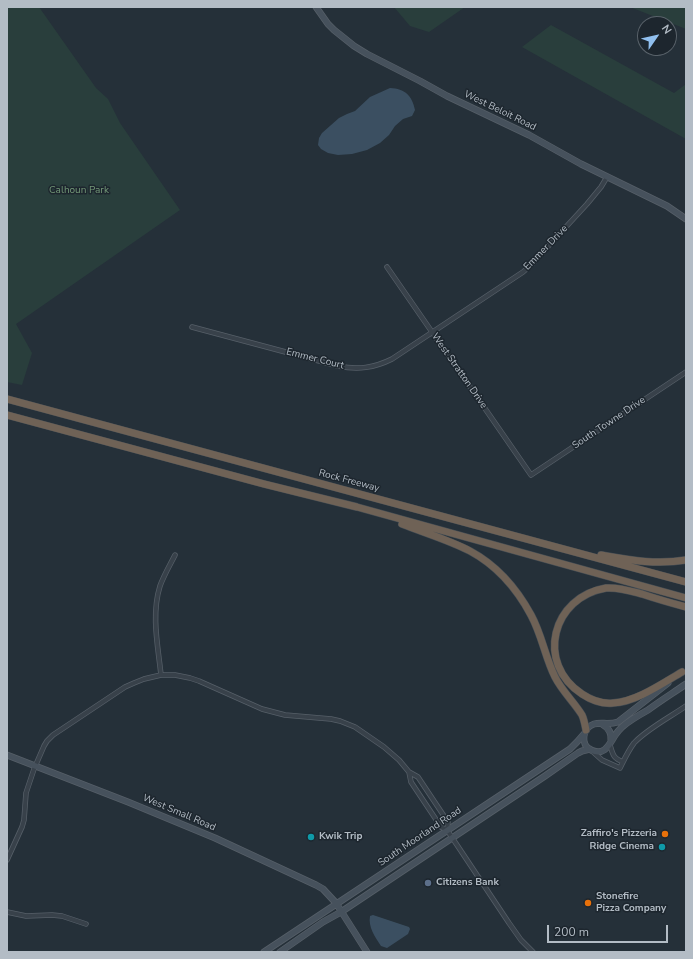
<!DOCTYPE html>
<html>
<head>
<meta charset="utf-8">
<style>
  body { margin:0 }
  #map { position:relative; width:693px; height:959px; overflow:hidden; background:#253039; font-family:"Nunito Sans",sans-serif }
  canvas { display:block }
  .frame { position:absolute; inset:0; border:8px solid #b3bcc5; pointer-events:none }
  .north { position:absolute; left:637px; top:16px; width:40px; height:40px; box-sizing:border-box; background:#1d262e; border:1px solid #59626a; border-radius:50%; rotate:56deg; font-size:11px; font-weight:700; line-height:16px; text-align:center; color:#b3bcc5 }
  .north::after { content:''; display:block; margin:auto; width:14px; height:18px; background:#90bfee; clip-path:polygon(50% 0,100% 100%,50% 72%,0 100%) }
  .scale { position:absolute; left:547px; top:925px; width:121px; height:18px; box-sizing:border-box; border:2px solid #b3bcc5; border-top:0; padding-left:5px; font-size:12px; line-height:14px; white-space:nowrap; color:#b3bcc5; -webkit-text-stroke:3px #1d262e; paint-order:stroke }
</style>
</head>
<body>
<div id="map">
<canvas width="693" height="959"></canvas>
<div class="frame"></div>
<div class="north">N</div>
<div class="scale">200 m</div>
</div>
<script>
const context = document.querySelector('canvas').getContext('2d');
context.lineJoin = 'round';
function fill(path, color) { context.fillStyle = color; context.fill(path, 'evenodd'); }
function strokePath(path, color, width, dash) { context.strokeStyle = color; context.lineWidth = width; context.lineCap = dash ? 'butt' : 'round'; context.setLineDash(dash || []); context.stroke(path); }
function write(font, color, halo, rows, align = 'center') {
  context.font = font + ' "Nunito Sans",sans-serif'; context.lineWidth = 3; context.setLineDash([]); context.textBaseline = 'middle'; context.strokeStyle = halo; context.fillStyle = color; for (const [text, x, y, turn = 0] of rows) {
    context.save(); context.translate(x, y); context.rotate((+turn || 0) * Math.PI / 180); context.textAlign = isNaN(turn) ? turn : align; if (halo) context.strokeText(text, 0, 0); context.fillText(text, 0, 0); context.restore();
  }
}
fill(new Path2D(`
  M7,7H39L96,88L108,99L120,123L180,210L16,324L32,353L22,385L7,382Z
  M394,7H465L429,32L410,26Z
  M630,7H686V29Z
  M551,25L674,93L686,84V139L522,47Z`), '#293e3c');
fill(new Path2D(`
  M390,88C405,89 412,95 415,110L412,116L403,119L395,126L389,135L380,143L367,150L352,154L338,155L328,153L321,149L318,145L319,138L322,133L339,118L347,114L355,111L370,97Z
  M373,915L409,927L410,929L408,934L387,948L381,946C375,937 368,927 370,916Z`), '#3b4f61');
const street = new Path2D(`
  M387,267L531,475L686,372
  M192,327L338,366C358,370 374,368 392,359L523,272L531,265L587,204L601,187L607,177
  M161,675C158,646 151,615 160,586C164,575 170,565 175,555
  M610,745C613,755 613,758 623,762
  M592,751L602,760L620,768C624,760 628,751 634,743C647,729 670,717 686,706
  M409,772L411,782L441,827L447,830
  M447,830L509,923L521,940L533,952
  M7,860L22,827L24,820L26,793L34,769L44,746L47,741L53,735L125,687L134,683L144,679L161,675H175L190,678L199,681L262,709L285,715L331,719L340,721L355,727L384,747L399,760L409,772L418,777L448,822L447,830
  M7,912L26,916L52,915L62,916L86,924`);
const secondary = new Path2D(`
  M316,7L328,24L334,30L354,46L367,54L420,81L447,96L529,135L581,164L667,206L686,219
  M668,683L618,722C609,725 601,722 594,724C582,728 580,745 591,750C606,757 610,742 616,734C618,731 620,729 622,727C630,720 639,715 648,710C660,701 673,693 686,684
  M602,724C609,728 612,733 611,741
  M7,755L128,802L215,838L316,885L323,889L336,903L367,952
  M264,952L570,749L577,742L584,734
  M280,952L323,922L341,912L545,776L578,753L582,751L590,749`);
const highway = new Path2D(`
  M7,399L686,582
  M7,415L264,484L357,507L686,598
  M402,524C425,533 449,540 470,551C496,565 517,589 531,615C542,635 545,657 555,677C562,691 574,702 582,715C584,719 585,725 586,730
  M601,555C630,560 656,565 686,560
  M682,672C663,683 636,702 613,703C603,704 591,700 582,694C535,663 552,597 606,588C619,587 631,591 642,594C657,599 671,603 686,607`);
strokePath(street, '#565f68', 5.5);
strokePath(secondary, '#565f68', 7);
strokePath(highway, '#434c54', 8);
strokePath(street, '#38414a', 4);
strokePath(secondary, '#46515c', 5.5);
strokePath(highway, '#6f6256', 7);
for (const [x, y, r, color] of [
  [665,834,4,"#e8710a"],
  [311,837,4,"#0f9aa8"],
  [662,847,4,"#0f9aa8"],
  [428,883,4,"#5c6f8a"],
  [588,903,4,"#e8710a"]
]) { const dot = new Path2D(); dot.arc(x, y, r, 0, 2 * Math.PI); context.fillStyle = color; context.fill(dot); strokePath(dot, '#1d262e', 1.5); }
write('10px', '#b3bcc5', '#1d262e', [
  ["West Beloit Road",500,111,26],
  ["Emmer Drive",546,248,-46],
  ["Emmer Court",315,359,14],
  ["West Stratton Drive",459,371,55],
  ["South Towne Drive",609,423,-34],
  ["Rock Freeway",349,481,15],
  ["West Small Road",179,813,23],
  ["South Moorland Road",420,837,-34]
]);
write('10px', '#749978', '#1d262e', [
  ["Calhoun Park",79,191]
]);
write('bold 10px', '#b3bcc5', '#1d262e', [
  ["Zaffiro's Pizzeria",657,834,"right"],
  ["Kwik Trip",319,837],
  ["Ridge Cinema",654,847,"right"],
  ["Citizens Bank",436,883],
  ["Stonefire",596,897],
  ["Pizza Company",596,909]
], 'left');
</script>
</body>
</html>
